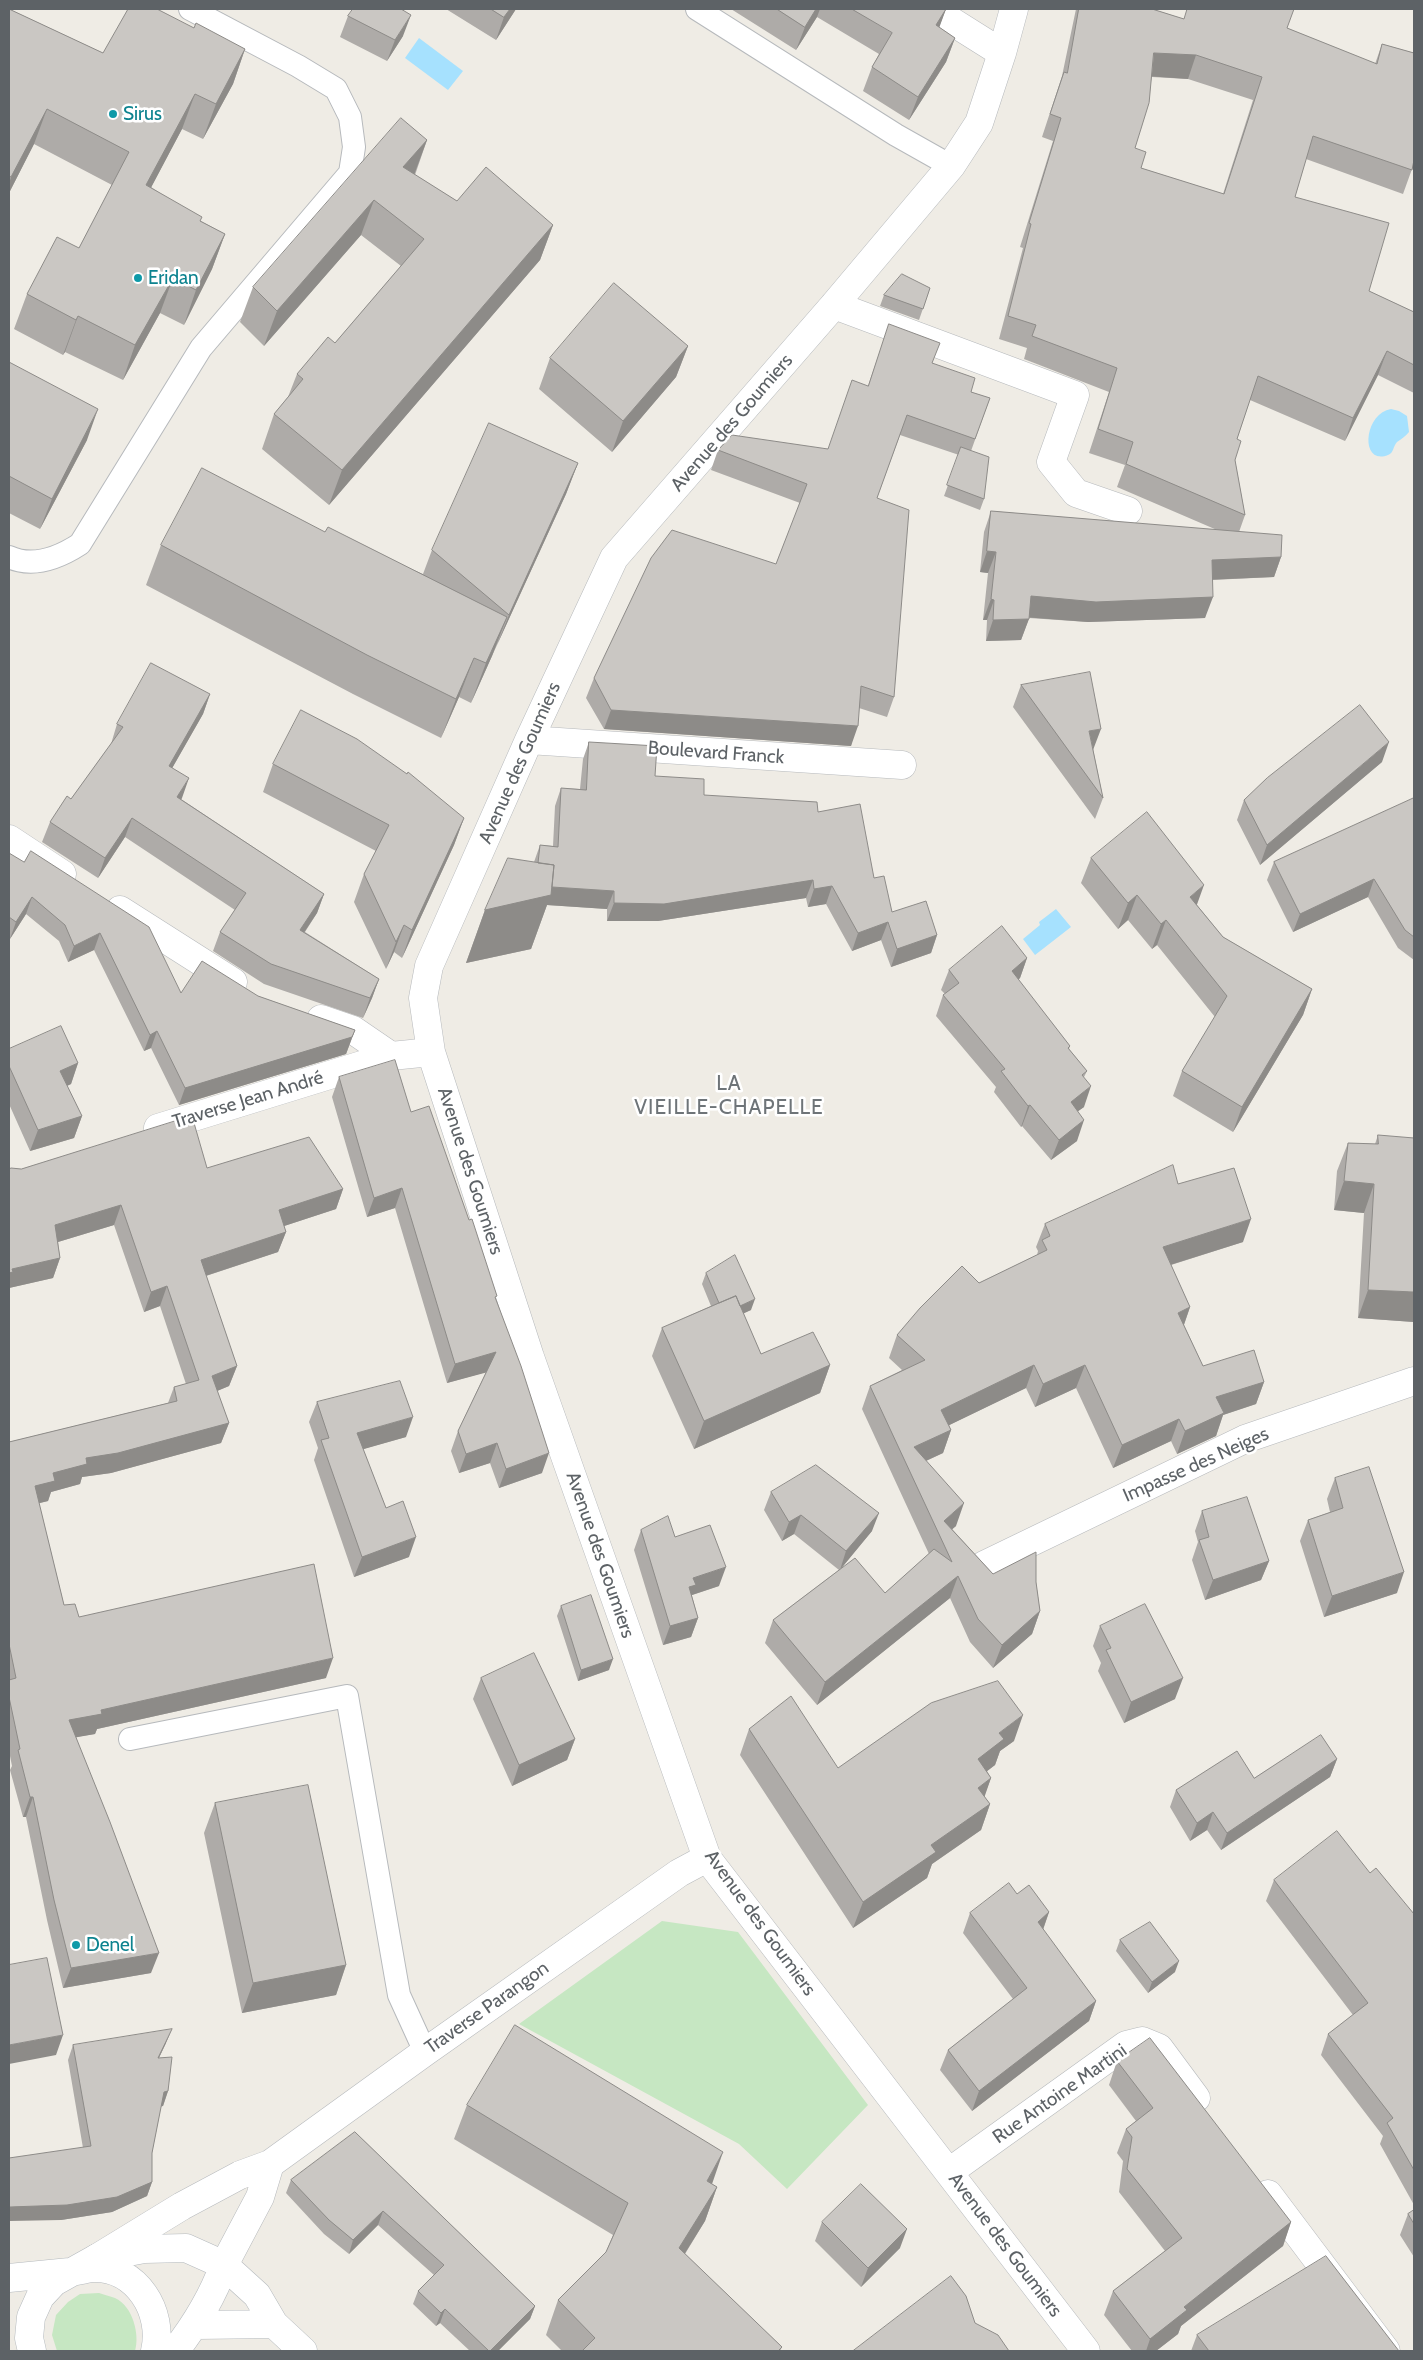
<!DOCTYPE html>
<html>
<head>
<meta charset="utf-8">
<style>
  body { margin:0 }
  #map { position:relative; width:1423px; height:2360px; overflow:hidden; background:#efece5; font-family:Cabin,sans-serif }
  canvas { display:block }
  .frame { position:absolute; inset:0; border:10px solid #5d6266; pointer-events:none }
</style>
</head>
<body>
<div id="map">
<canvas width="1423" height="2360"></canvas>
<div class="frame"></div>
</div>
<script>
const context = document.querySelector('canvas').getContext('2d');
context.lineJoin = 'round';
function fill(path, color) { context.fillStyle = color; context.fill(path, 'evenodd'); }
function strokePath(path, color, width, dash) { context.strokeStyle = color; context.lineWidth = width; context.lineCap = dash ? 'butt' : 'round'; context.setLineDash(dash || []); context.stroke(path); }
function write(font, color, halo, rows, align = 'center') {
  context.font = font + ' Cabin,sans-serif'; context.lineWidth = 5; context.setLineDash([]); context.textBaseline = 'middle'; context.strokeStyle = halo; context.fillStyle = color; for (const [text, x, y, turn = 0] of rows) {
    context.save(); context.translate(x, y); context.rotate((+turn || 0) * Math.PI / 180); context.textAlign = isNaN(turn) ? turn : align; if (halo) context.strokeText(text, 0, 0); context.fillText(text, 0, 0); context.restore();
  }
}
fill(new Path2D(`
  M662,1921L738,1932L868,2105L787,2189L739,2144L519,2024Z
  M99,2293C104,2295 110,2296 115,2298C133,2306 140,2335 135,2351H57L52,2335L56,2315L68,2302L80,2294Z`), '#c6e7c2');
fill(new Path2D(`
  M419,38L463,71L448,90L405,58Z
  M1391,409L1399,411L1407,416L1409,432C1405,437 1401,439 1397,442C1393,446 1394,453 1388,455C1360,466 1363,414 1391,409Z
  M1056,909L1071,927L1035,955L1023,939L1040,925L1039,922Z`), '#a6e1fe');
const lane = new Path2D(`
  M697,9L896,135L951,166
  M9,557C33,568 60,557 80,544L201,348L350,173L354,147L350,117L336,89L298,66L190,9
  M130,1739L347,1696L399,1995L425,2052`);
const street = new Path2D(`
  M932,9L1002,53
  M1014,9L1002,53L979,123L951,166L834,305L614,558L529,740L429,966L423,998L431,1052L530,1357L707,1858L1086,2351
  M834,305L1075,395L1051,462L1076,493L1128,511
  M529,740L902,765
  M9,839L62,874
  M120,910L233,982
  M321,1019L353,1030L391,1056
  M158,1128L391,1056L431,1052
  M984,1565L1245,1439L1414,1381
  M949,2172L1126,2045L1142,2041L1159,2048L1196,2098
  M1268,2194L1386,2351
  M97,2258L182,2206L240,2175L270,2164L425,2052L679,1873L707,1858
  M224,2265L260,2197L270,2164`);
const secondary = new Path2D(`
  M9,2278C29,2276 50,2274 70,2272C78,2271 86,2269 93,2268C137,2267 164,2312 155,2351
  M196,2325L274,2324
  M32,2351L29,2338L31,2317L40,2297L54,2282L97,2258L144,2249L186,2248L224,2265L257,2295L274,2324L303,2351
  M175,2351C196,2324 212,2298 224,2265`);
strokePath(lane, '#b6b9bc', 24);
strokePath(street, '#b6b9bc', 29);
strokePath(secondary, '#b4b9bd', 29);
strokePath(lane, '#fff', 22);
strokePath(street, '#fff', 28);
strokePath(secondary, '#fff', 28);
fill(new Path2D(`
  M9,9L103,53L194,28L245,49L233,84L203,139L182,129L151,187L201,221L225,234L212,269L184,325L160,313L123,380L65,352L63,355L14,329L27,294L79,248L112,185L34,144L9,193Z
  M446,9H516L496,40Z
  M731,9H946L939,27L955,38L946,62L909,120L863,91L872,67L879,54L817,17L796,50Z
  M1076,9H1152L1184,19L1287,28L1375,64L1382,44L1414,53V169H1412L1403,194L1306,159L1295,197L1369,291L1414,312V393L1378,375L1345,441L1250,400L1237,439L1235,460L1245,515L1239,532L1281,557L1274,577L1212,580L1205,618L1088,622L1029,618L1021,640L986,641L987,620H983L988,573L980,572L984,532L991,511L1217,530L1117,487L1125,465L1089,453L1109,392L1024,359L1027,348L999,339L1023,248L1020,247L1053,141L1042,137L1062,76ZM1152,77L1188,79L1253,100L1223,194L1141,168L1135,148Z
  M348,16L403,36L387,61L340,37Z
  M427,140L415,175L457,201L553,225L540,260L329,505L262,449L274,414L288,397L297,374L335,343L401,266L361,235L264,346L240,322L253,287Z
  M930,288L919,320L880,306L884,295Z
  M889,324L932,363L971,392L990,398L971,451L984,499L980,510L944,496L959,455L900,435L877,498L894,697L887,717L859,708L851,746L604,729L586,698L594,678L776,564L800,503L711,470L718,450L828,449L868,386Z
  M688,346L676,377L612,452L539,389L550,358Z
  M9,362L87,440L40,529L9,513Z
  M578,463L566,494L497,645L492,656L471,703L459,697L441,738L353,694L146,585L161,545L325,532L423,574L432,550Z
  M1021,685L1093,749L1103,798L1095,819L1013,707Z
  M210,694L203,714L172,768L182,798L181,799L324,894L317,913L305,932L379,979L372,998L363,1018L264,984L213,951L220,932L235,910L125,837L98,878L42,842L50,822L71,799L111,744L117,724Z
  M589,742L655,776L704,795L818,812L874,878L892,912L937,935L931,953L891,967L881,940L852,951L826,904L808,907L806,898L658,921H607V909L547,905L531,949L466,963L485,910L534,862L540,845L553,846L555,806L561,788L580,789L583,759Z
  M1382,762L1260,865L1237,820L1244,800Z
  M273,764L464,818L454,845L402,958L394,952L386,969L354,902L364,874L376,851L263,792Z
  M1414,798V960L1398,948L1368,897L1293,932L1267,880L1274,862Z
  M9,853L181,993L258,996L355,1030L346,1054L179,1105L151,1048L144,1051L94,950L68,962L59,941L26,914L10,939L9,938Z
  M1091,858L1197,905L1223,937L1312,989L1303,1015L1233,1132L1173,1096L1182,1071L1215,1017L1157,945L1152,949L1128,920L1118,929L1081,883Z
  M1027,958L1020,978L1018,980L1070,1046L1069,1049L1087,1071L1084,1077V1107L1078,1111L1077,1141L1051,1160L1022,1126L1021,1127L994,1092L996,1087L936,1016L943,995L945,994L941,990L949,970Z
  M9,1049L78,1063L71,1084L67,1086L82,1116L74,1138L30,1151L9,1104Z
  M339,1077L411,1112L496,1300L542,1473L499,1488L490,1463L459,1473L451,1451L458,1431L486,1372L447,1383L395,1208L367,1217L332,1097Z
  M1378,1135L1414,1322L1358,1318L1364,1213L1334,1210L1337,1171L1348,1143L1375,1144Z
  M207,1168L343,1189L336,1209L284,1226L286,1232L278,1252L206,1276L237,1366L229,1386L217,1391L229,1423L221,1443L111,1473L82,1477L80,1484L51,1492L48,1501L39,1503L64,1605L79,1617L326,1678L97,1729L95,1734L76,1737L151,1973L63,1988L47,1920L26,1817H23L10,1770L12,1766L9,1751V1442L168,1403L174,1387L186,1384L160,1306L144,1312L114,1225L58,1242L60,1258L53,1278L9,1288V1169Z
  M1178,1184L1243,1242L1171,1265L1190,1307L1184,1325L1203,1366L1264,1382L1256,1404L1223,1415L1216,1436L1177,1454L1171,1441L1113,1468L1076,1388L1035,1407L1026,1388L949,1425L951,1430L943,1453L926,1461L956,1526L952,1529L993,1574L1036,1582L1040,1611L1032,1634L993,1668L970,1642L950,1598L817,1705L765,1643L773,1620L839,1570L794,1534L782,1541L764,1510L771,1492L872,1531L840,1569L885,1593L929,1554L862,1409L870,1386L902,1370L889,1358L897,1335L979,1283L1037,1255L1038,1251L1036,1247L1045,1224Z
  M706,1273L751,1310L743,1313L761,1354L830,1365L820,1393L694,1449L652,1356L662,1328L711,1306L702,1284Z
  M317,1402L406,1437L363,1449L386,1508L409,1557L354,1577L314,1460L318,1448L309,1422Z
  M1335,1478L1397,1593L1324,1617L1300,1541L1308,1520L1330,1512L1327,1499Z
  M1202,1511L1269,1561L1261,1580L1205,1600L1192,1560L1198,1542L1195,1531Z
  M641,1530L675,1537L719,1586L692,1595V1596L698,1618L691,1637L663,1645L634,1550Z
  M561,1606L609,1670L578,1681L557,1616Z
  M1100,1626L1175,1699L1124,1723L1098,1671L1101,1663L1093,1646Z
  M481,1678L575,1739L567,1760L512,1786L473,1699Z
  M749,1729L838,1768L1014,1741L1000,1751L995,1765L987,1771L991,1778L984,1796L990,1804L981,1830L932,1864L927,1878L853,1928L740,1755Z
  M1337,1759L1330,1777L1221,1850L1207,1830L1190,1841L1170,1807L1176,1790L1254,1778Z
  M215,1803L346,1965L336,1995L242,2013L204,1833Z
  M1370,1873L1414,1914V2205L1380,2144L1383,2136L1321,2055L1328,2034L1353,2015L1266,1901L1274,1880Z
  M1017,1894L1049,1912L1043,1930L1096,2001L1089,2021L972,2111L940,2070L948,2050L1013,1999L963,1933L970,1913Z
  M1120,1940L1175,1972L1148,1993L1116,1951Z
  M166,2043L159,2058L168,2091L163,2106H161L152,2153V2182L147,2196L112,2212L61,2220L83,2148L68,2060L73,2045Z
  M1117,2061L1291,2222L1283,2246L1181,2326L1178,2334L1156,2351H1132L1104,2315L1113,2291L1165,2251L1119,2192L1123,2161L1117,2153L1126,2129L1136,2121L1109,2085Z
  M467,2105L712,2184L717,2187L705,2221L685,2254L782,2347L780,2351H562L546,2335L558,2300L606,2252L613,2235L454,2139Z
  M355,2132L535,2306L530,2319L498,2351H470L440,2323L436,2326L413,2304L418,2291L434,2275L378,2225L349,2254L324,2234L286,2193L291,2180Z
  M1414,2210V2257L1400,2235L1408,2214Z
  M822,2222L900,2248L861,2287L815,2241Z
  M1197,2335L1399,2351H1191Z`), '#aeaba8');
fill(new Path2D(`
  M510,9H516L496,40L504,17Z
  M816,9H820L817,17L796,50L805,27Z
  M946,9L938,31L936,25Z
  M411,15L403,36L387,61L395,40Z
  M955,38L946,62L909,120L918,97Z
  M245,49L233,84L203,139L216,104Z
  M1154,53L1196,55L1188,79L1146,76Z
  M195,94L182,129L134,220L146,185Z
  M47,109L34,144L9,193V184L11,177Z
  M427,140L414,175L403,167Z
  M374,200L361,235L264,346L277,311Z
  M553,225L540,260L329,505L342,470Z
  M225,234L212,269L184,325L196,290Z
  M173,278L160,313L123,380L135,345Z
  M78,316L65,352L63,355L76,320Z
  M688,346L676,377L612,452L623,421Z
  M1387,351L1378,375L1345,441L1353,418Z
  M98,409L87,440L40,529L52,499Z
  M578,463L566,494L497,645L509,615Z
  M987,551L996,552L988,573L980,572Z
  M1281,557L1274,577L1204,580L1212,560Z
  M1031,596L1213,597L1205,618L1088,622L1023,617Z
  M991,599L994,600L987,620H983Z
  M507,617L492,656L471,703L486,663Z
  M1029,619L1021,640L986,641L993,620Z
  M474,658L459,697L441,738L456,699Z
  M210,694L203,714L162,786L169,766Z
  M611,710L858,726L851,746L604,729Z
  M1101,729L1093,750L1089,731Z
  M1389,742L1382,762L1260,865L1267,845Z
  M189,778L182,798L170,816L177,797Z
  M132,818L125,837L98,878L105,858Z
  M464,818L454,845L402,958L412,930Z
  M1374,879L1368,897L1293,932L1300,914Z
  M813,880L806,898L658,921H607L614,903Z
  M1204,885L1195,910L1190,897Z
  M536,886L614,891L607,909L547,905L531,949L466,963L485,910Z
  M832,886L826,904L808,907L814,889Z
  M324,894L317,913L293,949L300,930Z
  M1137,895L1128,920L1118,929L1128,903Z
  M32,897L26,914L10,939L16,922Z
  M1166,920L1157,945L1152,949L1161,924Z
  M888,922L881,940L852,951L858,933Z
  M404,925L394,952L386,969L396,942Z
  M100,933L94,950L68,962L74,946Z
  M937,935L931,953L891,967L897,949Z
  M1027,958L1020,978L1004,992L1012,971Z
  M379,979L372,998L363,1018L370,998Z
  M1312,989L1303,1015L1233,1132L1242,1107Z
  M355,1030L346,1054L179,1105L185,1088Z
  M157,1031L151,1048L144,1051L150,1035Z
  M78,1063L71,1084L53,1092L60,1071Z
  M1091,1086L1084,1107L1063,1122L1071,1102Z
  M1030,1105L1022,1126L1021,1127L1028,1106Z
  M82,1116L74,1138L30,1151L38,1130Z
  M1084,1120L1077,1141L1051,1160L1059,1140Z
  M1344,1181L1374,1184L1364,1213L1334,1210Z
  M402,1188L395,1208L367,1217L374,1198Z
  M343,1189L336,1209L272,1230L279,1210Z
  M121,1205L114,1225L48,1245L55,1225Z
  M1251,1219L1243,1242L1154,1270L1163,1247Z
  M286,1232L278,1252L193,1280L201,1260Z
  M60,1258L53,1278L9,1288V1273L12,1269Z
  M167,1286L160,1306L144,1312L151,1292Z
  M1368,1290L1414,1292V1322L1358,1318Z
  M755,1299L751,1310L719,1325L723,1314Z
  M1190,1307L1182,1330L1178,1313Z
  M496,1352L488,1372L447,1383L455,1364Z
  M830,1365L820,1393L694,1449L704,1421Z
  M1034,1365L1026,1388L933,1433L941,1410Z
  M1085,1365L1076,1388L1035,1407L1043,1384Z
  M237,1366L229,1386L205,1396L212,1376Z
  M1264,1382L1256,1404L1223,1415L1216,1436L1177,1454L1185,1431L1216,1397Z
  M413,1417L406,1437L350,1453L357,1433Z
  M1179,1419L1171,1441L1113,1468L1122,1445Z
  M229,1423L221,1443L111,1473L82,1477L80,1484L51,1492L48,1501L28,1506L35,1486L53,1473L86,1458Z
  M951,1430L943,1453L908,1469L914,1447Z
  M497,1443L490,1463L459,1473L466,1454Z
  M549,1453L542,1473L499,1488L506,1469Z
  M964,1503L956,1526L941,1539L944,1521Z
  M879,1513L872,1531L840,1570L846,1551Z
  M801,1515L794,1534L782,1541L789,1522Z
  M416,1537L409,1557L354,1577L362,1557Z
  M1269,1561L1261,1580L1205,1600L1213,1580Z
  M726,1567L719,1586L692,1595L689,1604L682,1606L693,1578Z
  M1404,1572L1397,1593L1324,1617L1332,1596Z
  M958,1576L950,1598L817,1705L825,1682Z
  M1040,1611L1032,1634L993,1668L1002,1645Z
  M698,1618L691,1637L663,1645L670,1626Z
  M333,1658L326,1678L97,1729L95,1734L61,1740L69,1720L101,1710Z
  M613,1659L609,1670L578,1681L581,1670Z
  M1183,1678L1175,1699L1124,1723L1131,1702Z
  M1023,1715L1014,1741L1000,1751L995,1765L969,1785L978,1759L999,1733Z
  M575,1739L567,1760L512,1786L519,1765Z
  M1337,1759L1330,1777L1221,1850L1227,1833Z
  M991,1778L982,1804L978,1788Z
  M30,1797H33L26,1817H23Z
  M990,1804L981,1830L932,1864L927,1878L853,1928L863,1902L931,1845Z
  M1213,1812L1207,1830L1190,1841L1197,1823Z
  M1049,1912L1042,1932L1038,1922Z
  M159,1953L151,1973L63,1988L71,1968Z
  M1179,1961L1175,1972L1148,1993L1152,1982Z
  M346,1965L336,1995L242,2013L253,1983Z
  M1096,2001L1089,2021L972,2111L979,2091Z
  M172,2029L166,2043L152,2072L158,2058Z
  M63,2035L56,2055L9,2064V2045Z
  M168,2091L163,2106L159,2107L164,2092Z
  M723,2152L711,2187L707,2181Z
  M152,2182L147,2196L112,2212L61,2220L9,2221V2207Z
  M717,2187L705,2221L667,2282L679,2248Z
  M383,2211L378,2225L349,2254L353,2240Z
  M1291,2222L1283,2246L1181,2326L1178,2334L1156,2351H1146L1150,2339L1184,2307Z
  M907,2229L900,2248L861,2287L868,2268Z
  M535,2306L530,2319L498,2351H490Z
  M445,2309L440,2323L436,2326L441,2313Z`), '#8d8b88');
const building = new Path2D(`
  M9,9L103,53L128,9H157L194,28L196,23L245,49L216,104L195,94L146,185L202,217L200,221L225,234L196,290L173,278L135,345L78,316L76,320L27,294L57,237L79,248L129,152L47,109L11,177L9,176Z
  M353,9H401L411,15L395,40L348,16Z
  M491,9H510L504,17Z
  M777,9H816L805,27Z
  M852,9H946L936,25L955,38L918,97L872,67L892,33Z
  M1079,9H1152L1184,19L1187,9H1294L1287,28L1377,64L1382,44L1414,53V160L1412,170L1313,136L1295,197L1389,223L1369,291L1414,312V365L1387,351L1353,418L1258,376L1237,439L1241,441L1235,460L1245,515L1126,464L1133,442L1098,429L1117,368L1032,336L1036,325L1008,316L1031,224L1029,223L1061,118L1050,114L1064,72L1067,73ZM1154,53L1196,55L1262,77L1224,194L1141,168L1146,152L1135,148L1149,103Z
  M401,118L427,140L403,167L457,201L486,167L553,225L342,470L274,414L303,379L297,374L328,337L335,343L424,239L374,200L277,311L253,287Z
  M902,274L930,288L923,309L884,295Z
  M614,283L688,346L623,421L550,358Z
  M889,324L940,343L932,363L975,378L971,392L990,398L975,439L907,415L877,498L909,510L894,697L861,686L858,726L611,710L594,678L651,558L672,530L776,564L807,484L718,450L732,435L828,449L852,380L868,386Z
  M9,362L98,409L52,499L9,476Z
  M489,423L578,463L509,615L432,550Z
  M961,447L989,457L984,499L947,485Z
  M202,468L325,532L328,527L507,617L486,663L474,658L456,699L367,655L161,545Z
  M991,511L1282,535L1281,557L1212,560L1213,597L1096,602L1031,596L1029,619L993,620L994,600L991,599L996,552L987,551Z
  M151,663L210,694L169,766L189,778L177,797L324,894L300,930L379,979L370,998L271,964L220,932L246,893L132,818L105,858L50,822L67,796L71,799L123,727L117,724Z
  M1090,672L1101,729L1089,731L1103,798L1021,685Z
  M1360,705L1389,742L1267,845L1244,800L1267,778Z
  M301,710L357,739L407,774L408,772L464,818L412,930L404,925L396,942L364,874L389,825L273,764Z
  M589,742L657,746L655,776L704,779V795L817,802L818,812L860,804L874,878L884,876L892,912L926,901L937,935L897,949L888,922L858,933L832,886L814,889L813,880L664,904L614,903V891L552,887L554,865L538,863L540,845L558,847L561,788L586,790Z
  M1414,798V937L1405,930L1374,879L1300,914L1274,862Z
  M1147,812L1204,885L1190,897L1223,937L1312,989L1242,1107L1182,1071L1227,996L1166,920L1161,924L1137,895L1128,903L1091,858Z
  M31,851L149,927L181,993L202,961L258,996L355,1030L352,1037L185,1088L157,1031L150,1035L100,933L74,946L65,925L32,897L16,922L9,917V853L24,862Z
  M508,858L554,865L551,895L485,910Z
  M1002,926L1027,958L1012,971L1070,1046L1068,1048L1087,1071L1082,1075L1091,1086L1071,1102L1084,1120L1059,1140L1030,1105L1028,1106L1001,1071L1005,1069L943,995L959,983L949,970Z
  M61,1026L78,1063L60,1071L82,1116L38,1130L9,1066V1049Z
  M395,1060L411,1112L429,1106L469,1220L472,1219L497,1296L495,1297L521,1366L549,1453L506,1469L497,1443L466,1454L458,1431L496,1352L455,1364L402,1188L374,1198L339,1077Z
  M192,1116L207,1168L309,1137L343,1189L279,1210L286,1232L201,1260L237,1366L212,1376L229,1423L118,1453L86,1458L87,1464L53,1473L55,1481L35,1486L64,1605L75,1604L79,1617L314,1564L333,1658L101,1710L102,1714L69,1720L110,1822L159,1953L71,1968L54,1900L33,1797H30L18,1750L20,1749L9,1697V1680L16,1678L9,1644V1442L177,1401L174,1387L199,1380L167,1286L151,1292L121,1205L55,1225L60,1258L12,1269L13,1272L9,1273V1169L11,1168L21,1169Z
  M1378,1135L1414,1138V1292L1368,1290L1374,1184L1344,1181L1348,1143L1378,1144Z
  M1173,1165L1178,1184L1234,1168L1251,1219L1163,1247L1190,1307L1178,1313L1203,1366L1254,1350L1264,1382L1216,1397L1224,1413L1185,1431L1179,1419L1122,1445L1085,1365L1043,1384L1034,1365L941,1410L951,1430L914,1447L964,1503L944,1521L993,1574L1036,1552V1582L1040,1611L1002,1645L978,1619L958,1576L825,1682L773,1620L855,1558L885,1593L934,1549L952,1562L870,1386L925,1360L897,1335L920,1308L962,1266L979,1283L1047,1250L1042,1240L1050,1236L1045,1224Z
  M735,1255L755,1299L740,1306L736,1296L719,1303L706,1273Z
  M736,1296L761,1354L813,1332L830,1365L704,1421L662,1328Z
  M400,1381L413,1417L357,1433L386,1508L403,1501L416,1537L362,1557L321,1440L329,1438L317,1402Z
  M816,1465L879,1513L846,1551L801,1515L789,1522L771,1492Z
  M1369,1467L1404,1572L1332,1596L1308,1520L1343,1508L1335,1478Z
  M1247,1497L1269,1561L1213,1580L1199,1540L1209,1537L1202,1511Z
  M668,1516L675,1537L710,1525L726,1567L693,1578L696,1585L689,1587L698,1618L670,1626L641,1530Z
  M591,1595L613,1659L581,1670L561,1606Z
  M1145,1604L1183,1678L1131,1702L1106,1650L1111,1648L1100,1626Z
  M534,1653L575,1739L519,1765L481,1678Z
  M998,1681L1023,1715L999,1733L1004,1739L978,1759L991,1778L978,1788L990,1804L931,1845L936,1852L863,1902L749,1729L791,1696L838,1768L931,1703Z
  M1321,1735L1337,1759L1227,1833L1213,1812L1197,1823L1176,1790L1237,1751L1254,1778Z
  M308,1785L346,1965L253,1983L215,1803Z
  M1337,1831L1370,1873L1376,1868L1414,1914V2170L1387,2123L1393,2118L1328,2034L1368,2003L1274,1880Z
  M1009,1883L1017,1894L1029,1885L1049,1912L1038,1922L1096,2001L979,2091L948,2050L1027,1988L970,1913Z
  M1150,1922L1179,1961L1152,1982L1120,1940Z
  M47,1958L63,2035L9,2045V1965Z
  M515,2025L723,2152L707,2181L717,2187L679,2248L782,2347L778,2351H582L595,2338L558,2300L606,2252L628,2203L467,2105Z
  M172,2029L158,2058L172,2057L168,2091L164,2092L152,2153V2182L117,2197L67,2205L9,2207V2158L91,2146L73,2045Z
  M1150,2038L1291,2222L1184,2307L1187,2310L1150,2339L1113,2291L1182,2238L1127,2169L1132,2137L1126,2129L1153,2108L1117,2061Z
  M355,2132L535,2306L490,2351H489L445,2309L441,2313L418,2291L444,2265L383,2211L353,2240L329,2220L291,2180Z
  M861,2184L907,2229L868,2268L822,2222Z
  M1414,2210V2224L1408,2214Z
  M1326,2256L1399,2351H1209L1197,2335Z
  M951,2276L966,2296L975,2323L998,2335L1009,2351H853Z`);
fill(building, '#cac7c3');
strokePath(building, '#8d8b88', 1);
for (const [x, y, r, color] of [
  [113,114,5,"#0f9aa8"],
  [138,278,5,"#0f9aa8"],
  [76,1945,5,"#0f9aa8"]
]) { const dot = new Path2D(); dot.arc(x, y, r, 0, 2 * Math.PI); context.fillStyle = color; context.fill(dot); strokePath(dot, '#fff', 2); }
write('19px', '#0d838f', '#fff', [
  ["Sirus",123,114],
  ["Eridan",148,278],
  ["Denel",86,1945]
], 'left');
write('19px', '#5d6266', '#fff', [
  ["Avenue des Goumiers",732,423,-49],
  ["Boulevard Franck",716,753,4],
  ["Avenue des Goumiers",520,763,-66],
  ["Traverse Jean André",248,1100,-17],
  ["Avenue des Goumiers",470,1171,72],
  ["Impasse des Neiges",1196,1465,-24],
  ["Avenue des Goumiers",600,1555,71],
  ["Avenue des Goumiers",760,1923,54],
  ["Traverse Parangon",487,2008,-35],
  ["Rue Antoine Martini",1060,2094,-35],
  ["Avenue des Goumiers",1005,2245,53]
]);
context.letterSpacing = '1px';
write('21px', '#6e7478', '#fff', [
  ["LA",729,1084],
  ["VIEILLE-CHAPELLE",729,1108]
]);
context.letterSpacing = '0px';
</script>
</body>
</html>
